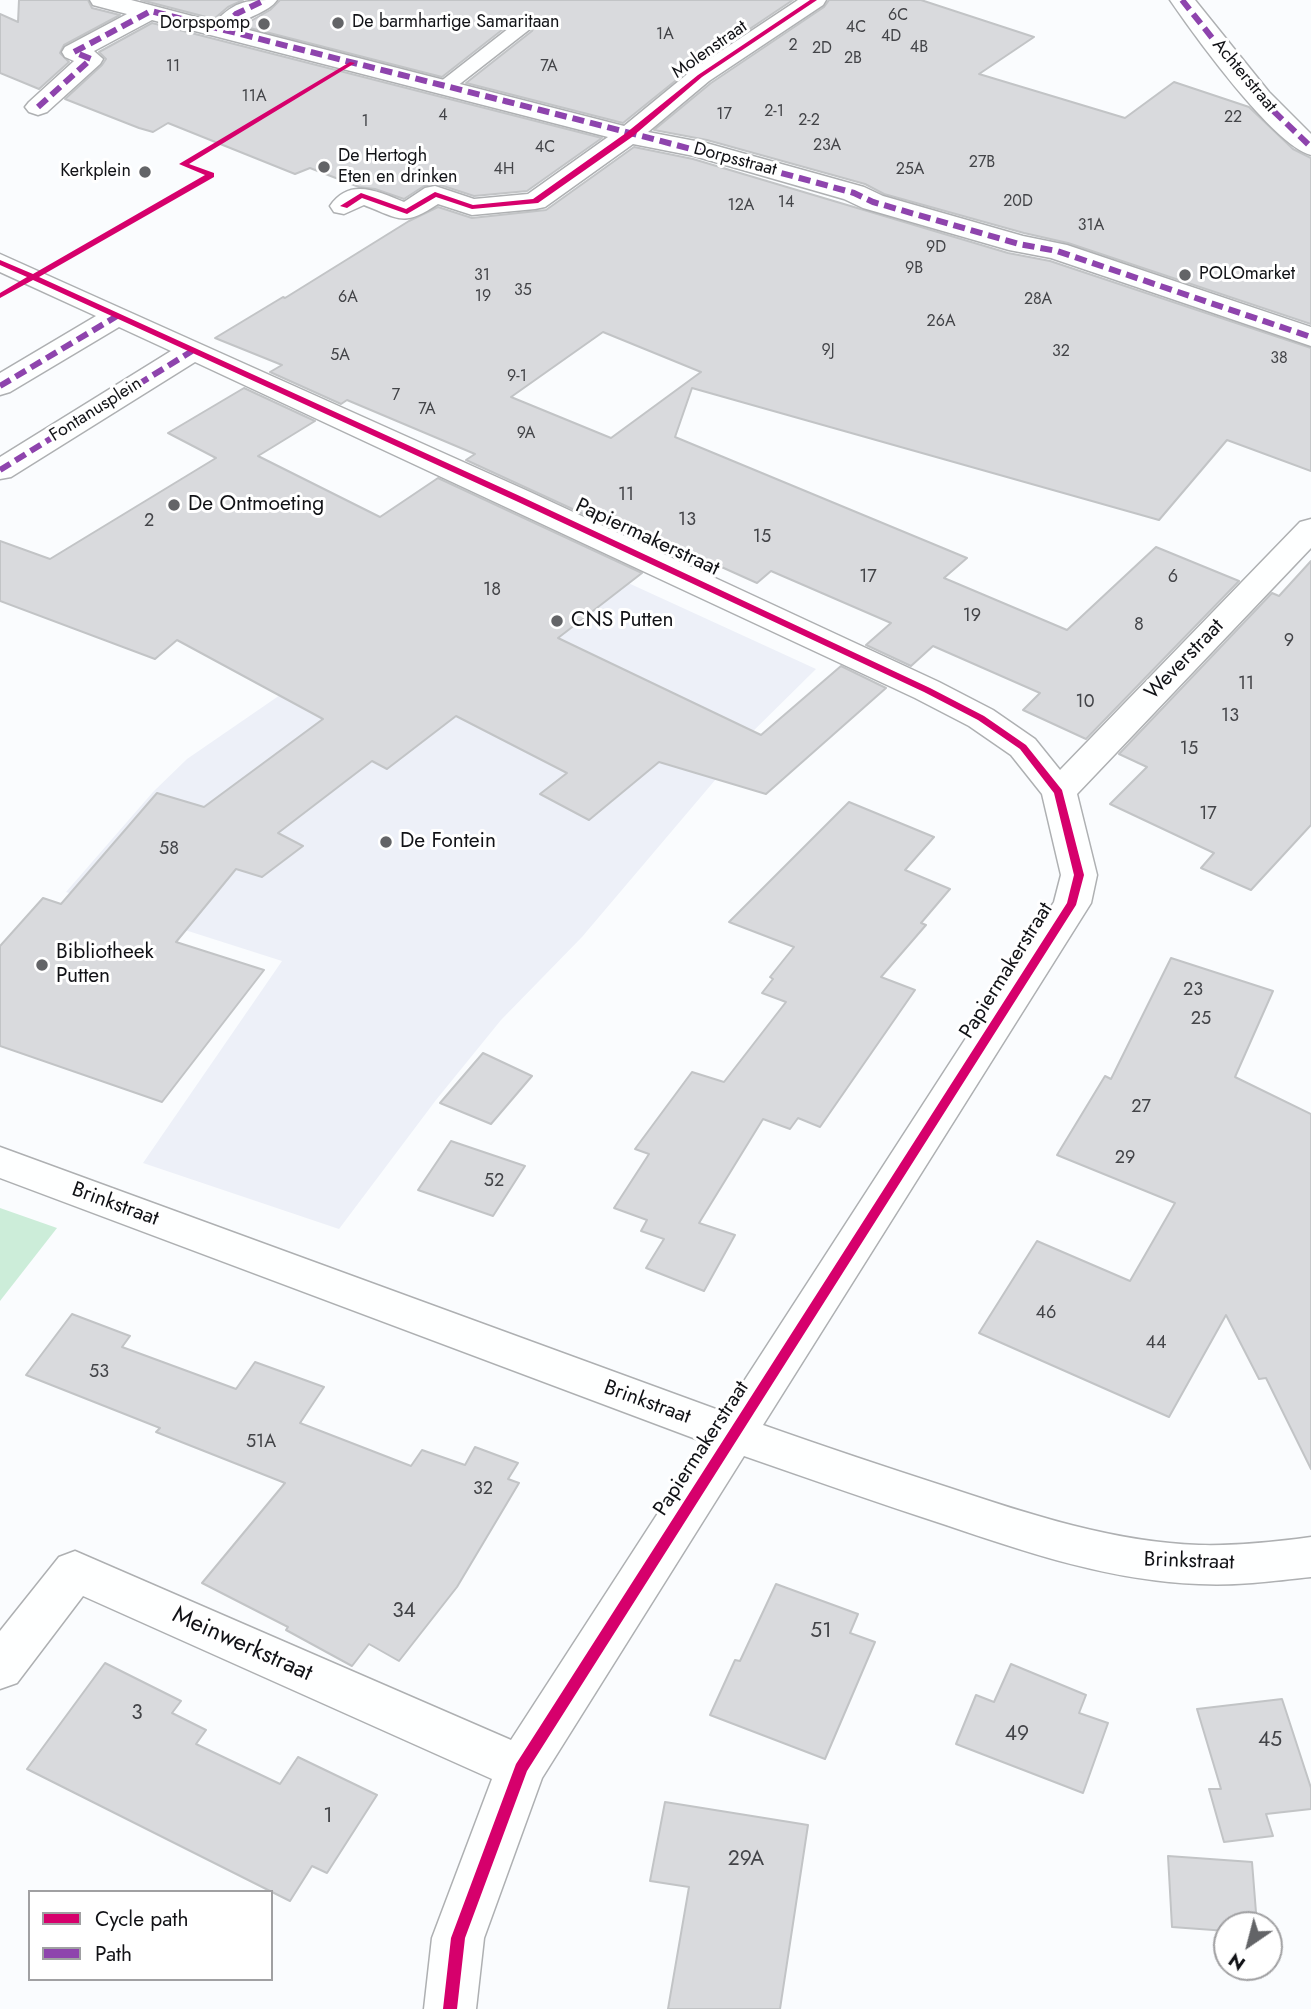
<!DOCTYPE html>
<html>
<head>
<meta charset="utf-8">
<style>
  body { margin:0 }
  #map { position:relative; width:1311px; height:2009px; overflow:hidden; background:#fafcfe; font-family:Jost,sans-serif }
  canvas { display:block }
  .legend { position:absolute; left:28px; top:1890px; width:245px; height:91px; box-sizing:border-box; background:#fff; border:2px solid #a0a0a2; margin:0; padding:9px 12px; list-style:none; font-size:21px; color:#111216 }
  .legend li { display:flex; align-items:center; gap:14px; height:35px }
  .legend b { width:35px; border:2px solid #a0a0a2 }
  .north { position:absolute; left:1213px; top:1911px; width:70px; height:70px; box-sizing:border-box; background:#fff; border:2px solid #a0a0a2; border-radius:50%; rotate:215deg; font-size:19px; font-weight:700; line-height:28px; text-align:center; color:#111216 }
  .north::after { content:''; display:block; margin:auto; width:24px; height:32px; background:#636467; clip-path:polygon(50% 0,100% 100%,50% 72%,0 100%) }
</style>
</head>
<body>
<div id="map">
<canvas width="1311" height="2009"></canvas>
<ul class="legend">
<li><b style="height:9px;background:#d6006c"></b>Cycle path</li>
<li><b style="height:9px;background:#8e44ad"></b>Path</li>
</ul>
<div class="north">N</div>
</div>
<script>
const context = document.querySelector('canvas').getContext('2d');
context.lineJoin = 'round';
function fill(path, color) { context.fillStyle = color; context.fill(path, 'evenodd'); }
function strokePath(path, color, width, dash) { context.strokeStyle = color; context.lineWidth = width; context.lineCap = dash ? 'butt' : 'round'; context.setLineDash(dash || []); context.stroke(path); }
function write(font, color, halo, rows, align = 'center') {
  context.font = font + ' Jost,sans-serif'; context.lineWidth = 6; context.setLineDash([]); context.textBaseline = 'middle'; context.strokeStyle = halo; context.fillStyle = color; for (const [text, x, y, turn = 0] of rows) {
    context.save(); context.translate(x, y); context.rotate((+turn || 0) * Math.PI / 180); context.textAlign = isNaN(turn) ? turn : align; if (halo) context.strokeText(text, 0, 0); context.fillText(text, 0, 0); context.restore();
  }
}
fill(new Path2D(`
  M517,532L816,669L734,750L716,779L582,937L501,1020L436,1100L339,1229L143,1163L282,961L66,892L153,792L187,759Z`), '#edf0f8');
fill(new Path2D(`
  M0,1208L57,1228L0,1301Z`), '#ccedd9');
const building = new Path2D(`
  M19,0H88L92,8L120,15L64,45L60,53L69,62L39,89L0,73V14L18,22Z
  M141,0H243L228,7L214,19Z
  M280,0H793L690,69L623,123L466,83L532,31L535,24L525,18L516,19L442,77L242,26L270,10Z
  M829,0H921L1034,37L979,74L1125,118L1174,82L1249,107L1293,149L1311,158V324L1068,243L1024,233L884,194L865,184L707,140L654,130L711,83L824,7Z
  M152,23L602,138L527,191L474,196L434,183L424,186L404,199L375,189L359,187L310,168L295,174L168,123L153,132L139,128L65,99L102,65L106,59L99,52Z
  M634,147L693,159L1008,253L1050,261L1311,348V471L1227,440L1159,520L692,388L675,437L967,558L944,578L1067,630L1156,547L1239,581L1086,739L1023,710L1040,693L933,646L911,666L866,645L891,623L771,571L757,583L677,547L668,553L466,460L475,454L347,400L341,404L270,372L282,365L215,338L283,297L285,298L409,221L438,207L472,218L546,210ZM603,332L701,372L611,438L511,397Z
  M244,388L315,421L258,456L380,517L438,478L642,573L558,638L761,735L841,666L886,688L766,794L659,762L589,820L540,794L567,773L456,716L387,769L372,761L278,833L303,846L262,877L236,869L176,942L264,970L162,1102L0,1046V946L43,898L61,904L157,793L204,807L323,719L177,640L155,659L0,601V541L50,559L216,458L168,433Z
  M1311,561V825L1251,890L1201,868L1214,853L1110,804L1147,767L1119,754L1272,593L1279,596Z
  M849,802L934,837L905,870L950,889L921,923L926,925L881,977L915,990L820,1127L798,1118L790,1129L763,1119L699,1223L735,1235L704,1291L646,1268L664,1239L641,1231L647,1220L614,1208L649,1154L635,1149L692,1072L724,1082L786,1002L762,993L773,979L770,977L794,947L729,922Z
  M1171,958L1273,991L1235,1077L1311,1114V1469L1266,1378L1259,1379L1226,1315L1169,1417L979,1333L1037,1241L1130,1281L1175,1203L1057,1155L1105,1076L1111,1079Z
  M483,1053L532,1076L491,1124L440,1103Z
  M451,1141L525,1166L493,1216L418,1190Z
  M72,1314L130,1336L122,1347L236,1389L255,1362L324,1387L300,1423L411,1466L422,1450L465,1465L475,1447L518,1463L508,1479L519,1483L457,1587L399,1661L369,1644L352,1666L286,1630L288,1627L202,1583L285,1483L156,1432L160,1428L26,1375Z
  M776,1584L858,1614L850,1633L875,1642L825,1759L710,1715L735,1660L740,1661Z
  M105,1663L181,1701L172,1713L206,1730L196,1744L280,1784L298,1757L377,1795L327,1873L312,1866L290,1901L27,1769Z
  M1011,1664L1086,1695L1079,1713L1108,1723L1083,1793L956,1744L976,1695L994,1702Z
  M1282,1699L1311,1788V1809L1266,1814L1273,1836L1224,1842L1209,1789H1221L1197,1709Z
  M665,1802L808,1825L780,2009H668L689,1887L650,1881Z
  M1168,1856L1252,1862L1257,1925H1227V1931L1172,1927Z`);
fill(building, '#d9dadd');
strokePath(building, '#c2c4c6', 2);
const lane = new Path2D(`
  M524,20L532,25L530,29L452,90H440L437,86L440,82L518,21Z`);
const street = new Path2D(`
  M90,0H131L215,22C236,0 248,0 277,0C268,13 248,15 237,27L624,126L691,71L798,0H826L823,5L709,81L648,132L706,143L864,187L883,196L1023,236L1067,245L1311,327V346L1051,258L1009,250L863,208L844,199L694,156L633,144L545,207L535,209L472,215L438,204C403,227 400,219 364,205L344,214L334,212L330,206C350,177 378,192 404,202L425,188L435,186L474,199L528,194L608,137L152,20L94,51L103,59L100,64L47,112L38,115L29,112L25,107L29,102L74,61L65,57L62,52L65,47L127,14L93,5Z
  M1170,0H1195L1269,92L1311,134V155C1273,145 1194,35 1170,0Z
  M0,254L530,492L939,682L993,710L1035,739L1060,770L1300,522L1311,519V548L1077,794L1097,875L1091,903L763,1425C825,1447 888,1468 950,1488C1031,1515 1114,1542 1199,1545C1237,1546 1274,1542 1311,1537V1577C1274,1581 1237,1586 1199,1584C1112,1581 1028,1553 946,1525C878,1503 811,1479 744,1456L542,1778L484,1938L476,2009H424L432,1938L492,1779L83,1596L17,1683L0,1689V1631L59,1557L75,1551L511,1740L704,1442L0,1178V1147L724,1412L1054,902L1061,875L1042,794L1011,755L969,726L915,698L195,362L11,477L0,479V457L171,351L119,327L10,392L0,395V373L96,316L0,272Z`);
strokePath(lane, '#aeb0b2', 3);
strokePath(street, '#aeb0b2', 3);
fill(lane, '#feffff');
fill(street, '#feffff');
strokePath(new Path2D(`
  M1182,0L1260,98L1311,147
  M222,29L236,14L265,0
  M38,107L91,59L74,52L151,11C385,72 621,128 854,193L873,202L1019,244L1057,251L1311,337
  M0,386L117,316
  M0,470L192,351`), '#8e44ad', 6, [12, 6]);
fill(new Path2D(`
  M810,0H817L702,77L632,137L538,203L472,209L436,197L407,214L362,198L347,208L340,206L361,193L406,209L435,192L473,205L533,199L626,133L698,75Z
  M350,62L355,63L189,164L214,173V177L39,277L522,497L930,688L984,716L1026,745L1062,790L1084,875L1076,905L527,1771L465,1938L457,2009H443L451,1938L516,1764L1067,903L1074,875L1054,793L1020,749L978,720L924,692L516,501L33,280L0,298V293L27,277L0,265V260L33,274L205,175L179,164Z`), '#d6006c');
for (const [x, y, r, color] of [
  [338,23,7,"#636467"],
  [264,24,7,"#636467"],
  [324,167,7,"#636467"],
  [145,172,7,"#636467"],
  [1185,275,7,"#636467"],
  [174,505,7,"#636467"],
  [557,621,7,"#636467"],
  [386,842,7,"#636467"],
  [42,965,7,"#636467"]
]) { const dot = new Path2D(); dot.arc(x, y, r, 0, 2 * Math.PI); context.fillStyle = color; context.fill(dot); strokePath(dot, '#fff', 2.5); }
write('16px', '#434448', null, [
  ["6C",898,16],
  ["4C",856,28],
  ["1A",665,35],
  ["4D",891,37],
  ["2",793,46],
  ["4B",919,48],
  ["2D",822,49],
  ["2B",853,59],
  ["11",173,67],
  ["7A",549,67],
  ["11A",254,97],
  ["2-1",774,112],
  ["17",724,115],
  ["4",443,116],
  ["22",1233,118],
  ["2-2",809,121],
  ["1",365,122],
  ["23A",827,146],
  ["4C",545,148],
  ["27B",982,163],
  ["4H",504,170],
  ["25A",910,170],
  ["20D",1018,202],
  ["14",786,203],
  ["12A",741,206],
  ["31A",1091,226],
  ["9D",936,248],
  ["9B",914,269],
  ["31",482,276],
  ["35",523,291],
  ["19",483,297],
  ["6A",348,298],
  ["28A",1038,300],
  ["26A",941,322],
  ["9J",828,351],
  ["32",1061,352],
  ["5A",340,356],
  ["38",1279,359],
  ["9-1",517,377],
  ["7",396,396],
  ["7A",427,410],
  ["9A",526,434]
]);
write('18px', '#111216', '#fff', [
  ["De barmhartige Samaritaan",352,23],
  ["Dorpspomp",250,24,"right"],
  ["De Hertogh",338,157],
  ["Eten en drinken",338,178],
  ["Kerkplein",131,172,"right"],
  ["POLOmarket",1199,275]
], 'left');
write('18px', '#111216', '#fff', [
  ["Molenstraat",710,50,-35],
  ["Achterstraat",1244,76,50],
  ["Dorpsstraat",735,160,15],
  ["Fontanusplein",96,410,-32]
]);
write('18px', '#434448', null, [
  ["11",626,496],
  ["13",687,521],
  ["2",149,522],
  ["15",762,538],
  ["17",868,578],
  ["6",1173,578],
  ["18",492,591],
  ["19",972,617],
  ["8",1139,626],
  ["9",1289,642],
  ["11",1246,685],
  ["10",1085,703],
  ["13",1230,717],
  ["15",1189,750],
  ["17",1208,815],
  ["58",169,850],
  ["23",1193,991],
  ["25",1201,1020],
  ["27",1141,1108],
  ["29",1125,1159],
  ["52",494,1182],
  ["46",1046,1314],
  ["44",1156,1344],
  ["53",99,1373],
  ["51A",261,1443],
  ["32",483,1490]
]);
write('21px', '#111216', '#fff', [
  ["De Ontmoeting",188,505],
  ["CNS Putten",571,621],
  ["De Fontein",400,842],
  ["Bibliotheek",56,953],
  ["Putten",56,977]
], 'left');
write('21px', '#111216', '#fff', [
  ["Papiermakerstraat",647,538,25],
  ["Weverstraat",1185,660,-46],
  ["Papiermakerstraat",1007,971,-58],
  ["Brinkstraat",115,1205,20],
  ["Brinkstraat",647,1403,20],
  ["Papiermakerstraat",702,1449,-57],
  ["Brinkstraat",1189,1562,2]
]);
write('21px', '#434448', null, [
  ["34",404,1612],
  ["51",821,1632],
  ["3",137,1714],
  ["49",1017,1735],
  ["45",1270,1741],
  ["1",328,1817],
  ["29A",746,1860]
]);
write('24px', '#111216', '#fff', [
  ["Meinwerkstraat",242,1645,24]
]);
</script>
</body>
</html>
